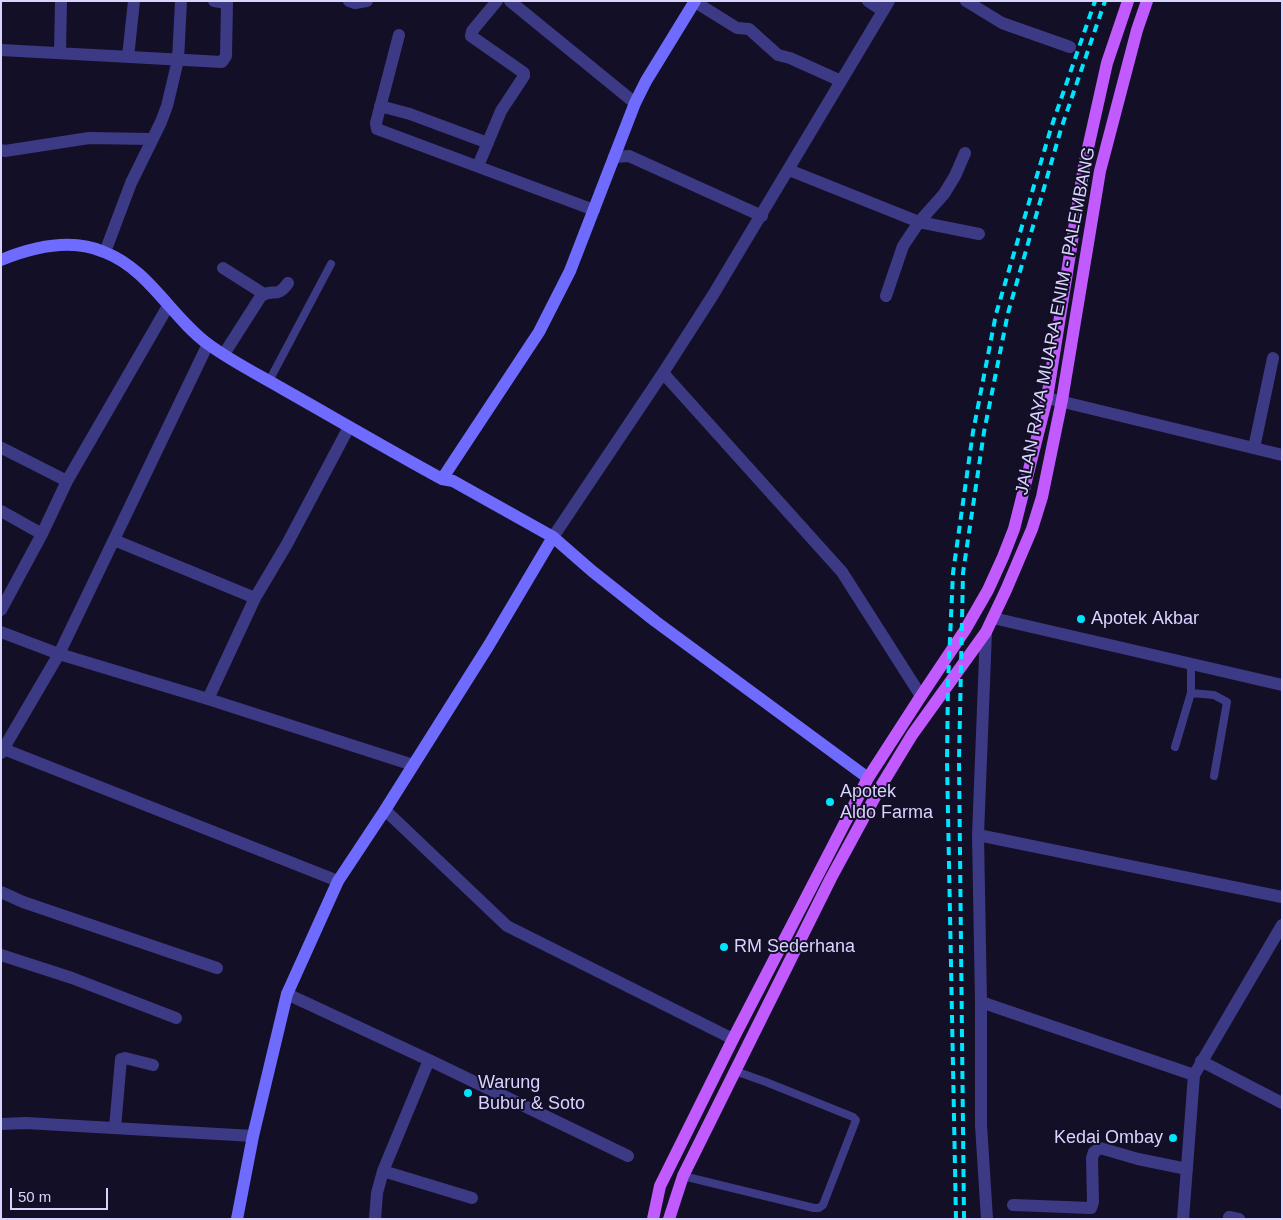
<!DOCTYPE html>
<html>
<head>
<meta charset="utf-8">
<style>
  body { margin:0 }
  #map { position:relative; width:1283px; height:1220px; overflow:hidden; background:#130f26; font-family:Arial,sans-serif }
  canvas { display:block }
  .frame { position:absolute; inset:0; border:2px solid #d9d4ff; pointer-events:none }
  .scale { position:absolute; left:10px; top:1188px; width:98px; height:22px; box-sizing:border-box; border:2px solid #d9d4ff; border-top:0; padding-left:6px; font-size:15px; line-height:18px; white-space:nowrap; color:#d9d4ff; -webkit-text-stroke:4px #130f26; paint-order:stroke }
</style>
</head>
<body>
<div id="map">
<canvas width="1283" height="1220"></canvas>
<div class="frame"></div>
<div class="scale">50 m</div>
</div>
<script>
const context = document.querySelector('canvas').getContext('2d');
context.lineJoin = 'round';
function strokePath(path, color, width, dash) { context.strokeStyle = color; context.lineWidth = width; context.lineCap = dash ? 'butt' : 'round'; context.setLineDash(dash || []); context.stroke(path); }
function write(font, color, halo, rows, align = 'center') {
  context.font = font + ' Arial,sans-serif'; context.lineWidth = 4; context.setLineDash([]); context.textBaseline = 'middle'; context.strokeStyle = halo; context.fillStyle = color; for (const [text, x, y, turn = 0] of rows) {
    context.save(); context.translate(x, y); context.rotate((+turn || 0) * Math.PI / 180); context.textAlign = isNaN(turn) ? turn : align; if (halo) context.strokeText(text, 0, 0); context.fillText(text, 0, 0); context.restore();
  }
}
strokePath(new Path2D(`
  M269,381L331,264
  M1191,664V693L1214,695L1227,702L1214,776
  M1175,747L1191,693
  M683,1176L814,1208H819L823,1205L856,1120L853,1117L766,1082L735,1071`), '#3d3a85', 8);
strokePath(new Path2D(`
  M349,1L355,3L367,1
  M510,1L635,103
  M868,1L883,11
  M966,1L1002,23L1070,47
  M695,2L737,28L749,29L778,55L790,58L841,81
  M399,35L376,123L377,129L594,210
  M1,50L222,62L226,56L227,3L214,1
  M60,53L61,1
  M128,57L134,1
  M380,106L410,114L488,143
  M1,150L5,151L89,138L151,139
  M614,157L629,156L762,216
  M478,166L501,111L524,76V73L471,36L472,31L497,1
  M789,170L919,222L979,234
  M105,252L131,183L161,122L167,106L178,60L181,1
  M223,268L264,294
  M886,296L903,246L919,222L944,194L955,176L965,153
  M224,354L261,296C273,288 277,299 288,283
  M663,373L842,572L921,696
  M1047,398L1282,455
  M2,448L67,481
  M1254,448L1273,358
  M1,511L42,534
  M553,537L663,373L713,295L889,1
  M114,540L255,598
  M1,610L42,534L67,481L168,306
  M993,618L1282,685
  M1,632L59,654L208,699L413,765
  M986,632L978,835L981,1002L1194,1075
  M208,699L255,598L287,544L349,427
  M1,748L338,881
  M1,753L59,654L208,344
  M385,810L507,926L733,1039
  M978,835L1282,897
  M1,892L23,902L217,968
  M1,955L72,978L176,1018
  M287,994L429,1060L628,1156
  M981,1002V1125L987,1219
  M1201,1061L1282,1103
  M1,1124L26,1123L253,1136
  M115,1128L121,1059L125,1058L153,1065
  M383,1171L472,1198
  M1013,1205L1091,1208L1093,1202L1092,1158L1094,1152L1100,1148L1138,1159L1187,1169
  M1229,1217L1239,1219
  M375,1219L377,1193L383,1171L429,1060
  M1183,1219L1194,1075L1282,925`), '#3d3a85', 12);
strokePath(new Path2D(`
  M1,260C33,247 72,238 104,252C149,269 171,317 208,344C231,361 259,375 283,389C336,419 389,450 442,479L453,481L553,537L592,571L655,621L868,778
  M442,479L539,332L570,271L635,103L646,81L695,1
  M237,1219L253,1136L287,994L338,881L385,810L489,645L553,537`), '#6f6bff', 12);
strokePath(new Path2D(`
  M653,1219L660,1186L733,1039L868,778L921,696L965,630L988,590L1003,557L1014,529L1047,398L1084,166L1107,63L1128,1
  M669,1219L683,1176L831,878L881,786L912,735L986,632L1006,590L1032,529L1042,497L1062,400L1100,171L1137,30L1147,1`), '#c25bff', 12);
strokePath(new Path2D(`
  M956,1219L947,762L948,683L953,573L973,432L996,314L1051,128L1095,1
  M964,1219L959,761L963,573L984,432L1008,313L1061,129L1105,1`), '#00e5ff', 4, [8, 6]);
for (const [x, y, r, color] of [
  [1081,619,5,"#00e5ff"],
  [830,802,5,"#00e5ff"],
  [724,947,5,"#00e5ff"],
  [468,1093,5,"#00e5ff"],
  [1173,1138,5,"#00e5ff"]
]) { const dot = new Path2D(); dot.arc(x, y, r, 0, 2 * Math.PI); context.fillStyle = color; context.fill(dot); strokePath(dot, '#130f26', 2); }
write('18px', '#d9d4ff', '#130f26', [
  ["JALAN RAYA MUARA ENIM - PALEMBANG",1056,321,-79]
]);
write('18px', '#d9d4ff', '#130f26', [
  ["Apotek Akbar",1091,619],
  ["Apotek",840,792],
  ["Aldo Farma",840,813],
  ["RM Sederhana",734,947],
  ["Warung",478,1083],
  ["Bubur & Soto",478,1104],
  ["Kedai Ombay",1163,1138,"right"]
], 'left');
</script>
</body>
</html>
